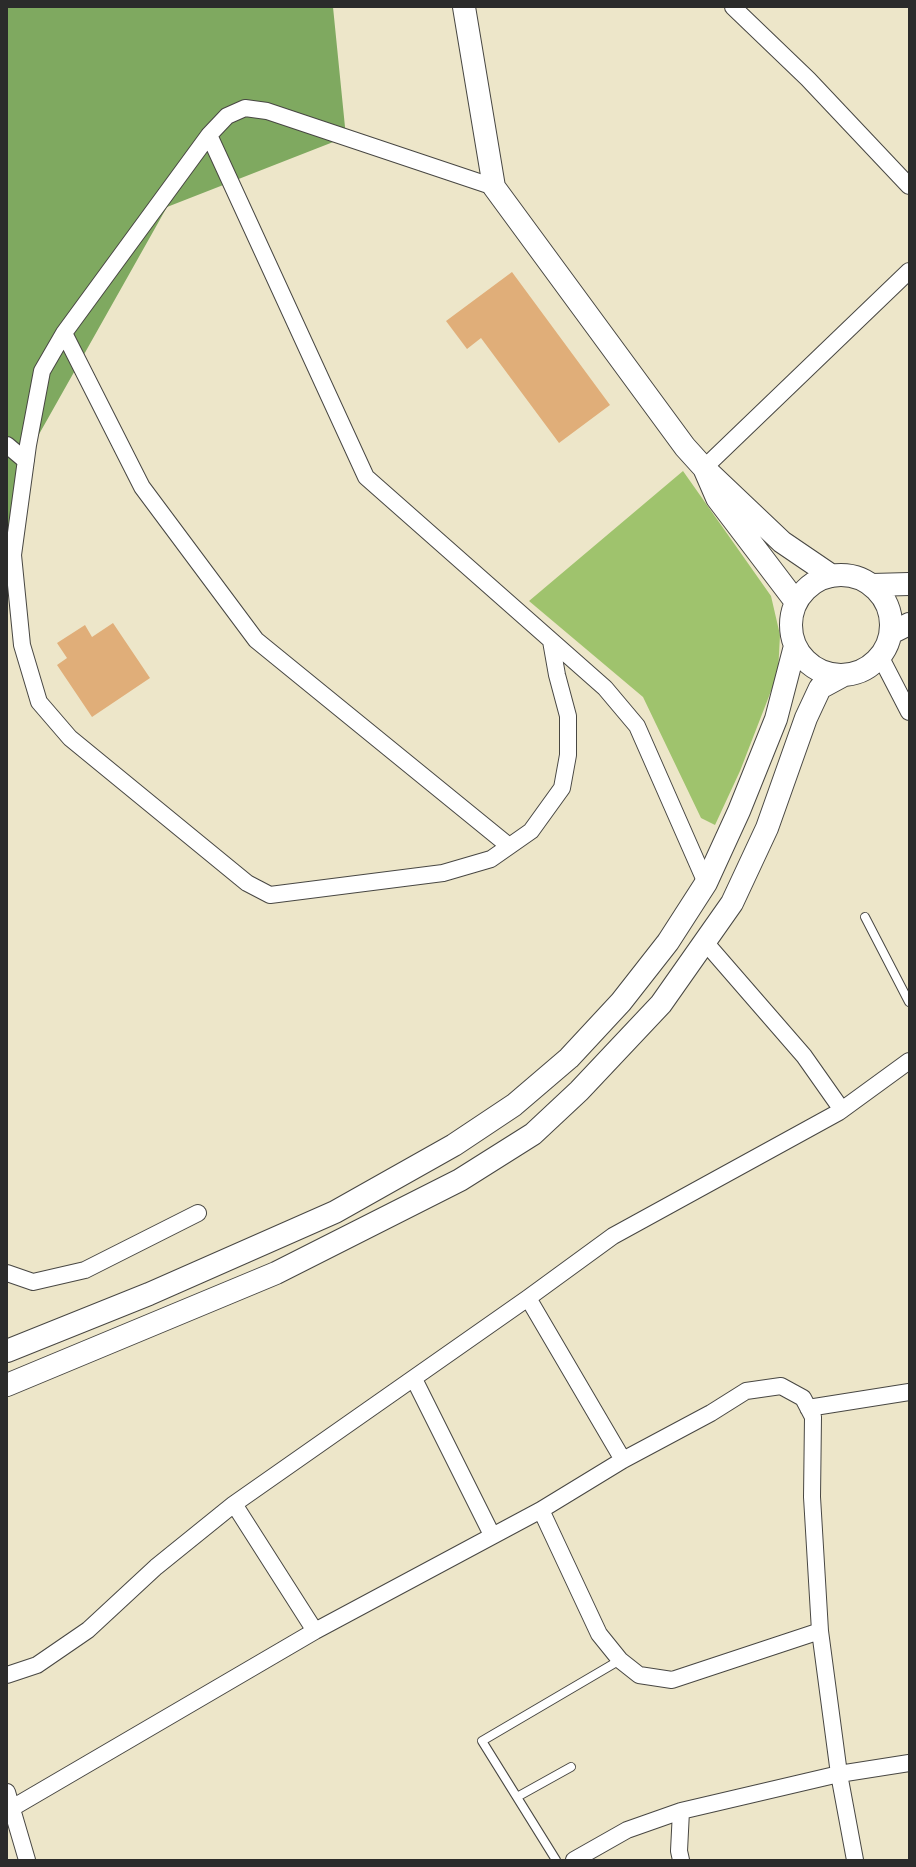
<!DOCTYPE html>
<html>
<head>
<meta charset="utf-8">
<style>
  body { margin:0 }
  #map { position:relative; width:916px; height:1867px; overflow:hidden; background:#ede6c9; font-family:Sriracha,sans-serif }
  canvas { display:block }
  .frame { position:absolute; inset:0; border:8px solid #2b2b2b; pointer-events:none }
</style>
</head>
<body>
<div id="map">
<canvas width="916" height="1867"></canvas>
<div class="frame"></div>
</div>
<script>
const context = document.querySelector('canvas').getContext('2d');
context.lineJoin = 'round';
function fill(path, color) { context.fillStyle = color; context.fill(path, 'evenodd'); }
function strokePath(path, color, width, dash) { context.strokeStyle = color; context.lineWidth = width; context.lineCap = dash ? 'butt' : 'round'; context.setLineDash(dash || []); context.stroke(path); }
fill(new Path2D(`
  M683,471L771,596L780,635L778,673L740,771L715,825L701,818L643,697L529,601Z`), '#9fc36d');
fill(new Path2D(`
  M7,7H333L346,137L167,207L20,468L7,544Z`), '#7fa960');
fill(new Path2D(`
  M512,272L610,405L559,443L481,338L467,349L446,321Z
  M113,623L150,678L92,717L57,665L67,658L57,643L85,625L92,637Z`), '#e0ae79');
const lane = new Path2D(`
  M865,917L909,1002
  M517,1797L571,1767
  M556,1860L482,1741L620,1660`);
const street = new Path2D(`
  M733,7L808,79L909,186
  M209,135L366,477L605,688L637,726L706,883
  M494,187L267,111L245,108L227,116L209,135L64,333L42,371L28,445L13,555L22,645L39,702L70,738L247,883L270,895L443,873L491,859L531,831L562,788L568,755V716L557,675L551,641
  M64,333L142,487L256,640L509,846
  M7,445L26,461
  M704,468L909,271
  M880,656L909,712
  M705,942L804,1056L842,1110
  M7,1273L33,1282L85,1270L198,1213
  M528,1298L623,1460
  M414,1379L492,1535
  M808,1408L909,1392
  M234,1504L315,1631
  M541,1510L599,1634L620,1660L639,1675L672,1680L820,1631
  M7,1675L37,1665L88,1630L156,1567L234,1504L528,1298L613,1236L839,1112L909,1061
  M7,1792L27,1860
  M7,1811L315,1631L541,1510L623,1460L711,1413L746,1391L781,1386L803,1398L813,1417L812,1497L820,1631L839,1774L855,1860
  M574,1860L627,1830L681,1811L839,1774L909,1763
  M681,1860L679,1851L681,1811`);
const secondary = new Path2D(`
  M464,7L494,187L685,447L704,468
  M791 625a50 50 0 1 1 100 0a50 50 0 1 1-100 0Z
  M872,585L909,584
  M796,602L717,498L704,468L782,542L832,576
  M891,633L909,624
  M7,1351L149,1294L335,1212L454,1145L514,1105L569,1058L621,1002L668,942L706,883L739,811L776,719L795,646
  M7,1385L276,1273L460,1180L533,1134L579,1091L661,1004L732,903L767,828L806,718L820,688L844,675`);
strokePath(lane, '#484743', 10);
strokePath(street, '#484743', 18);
strokePath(secondary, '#484743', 24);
strokePath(lane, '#fff', 8);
strokePath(street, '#fff', 16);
strokePath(secondary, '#fff', 22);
</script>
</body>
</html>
